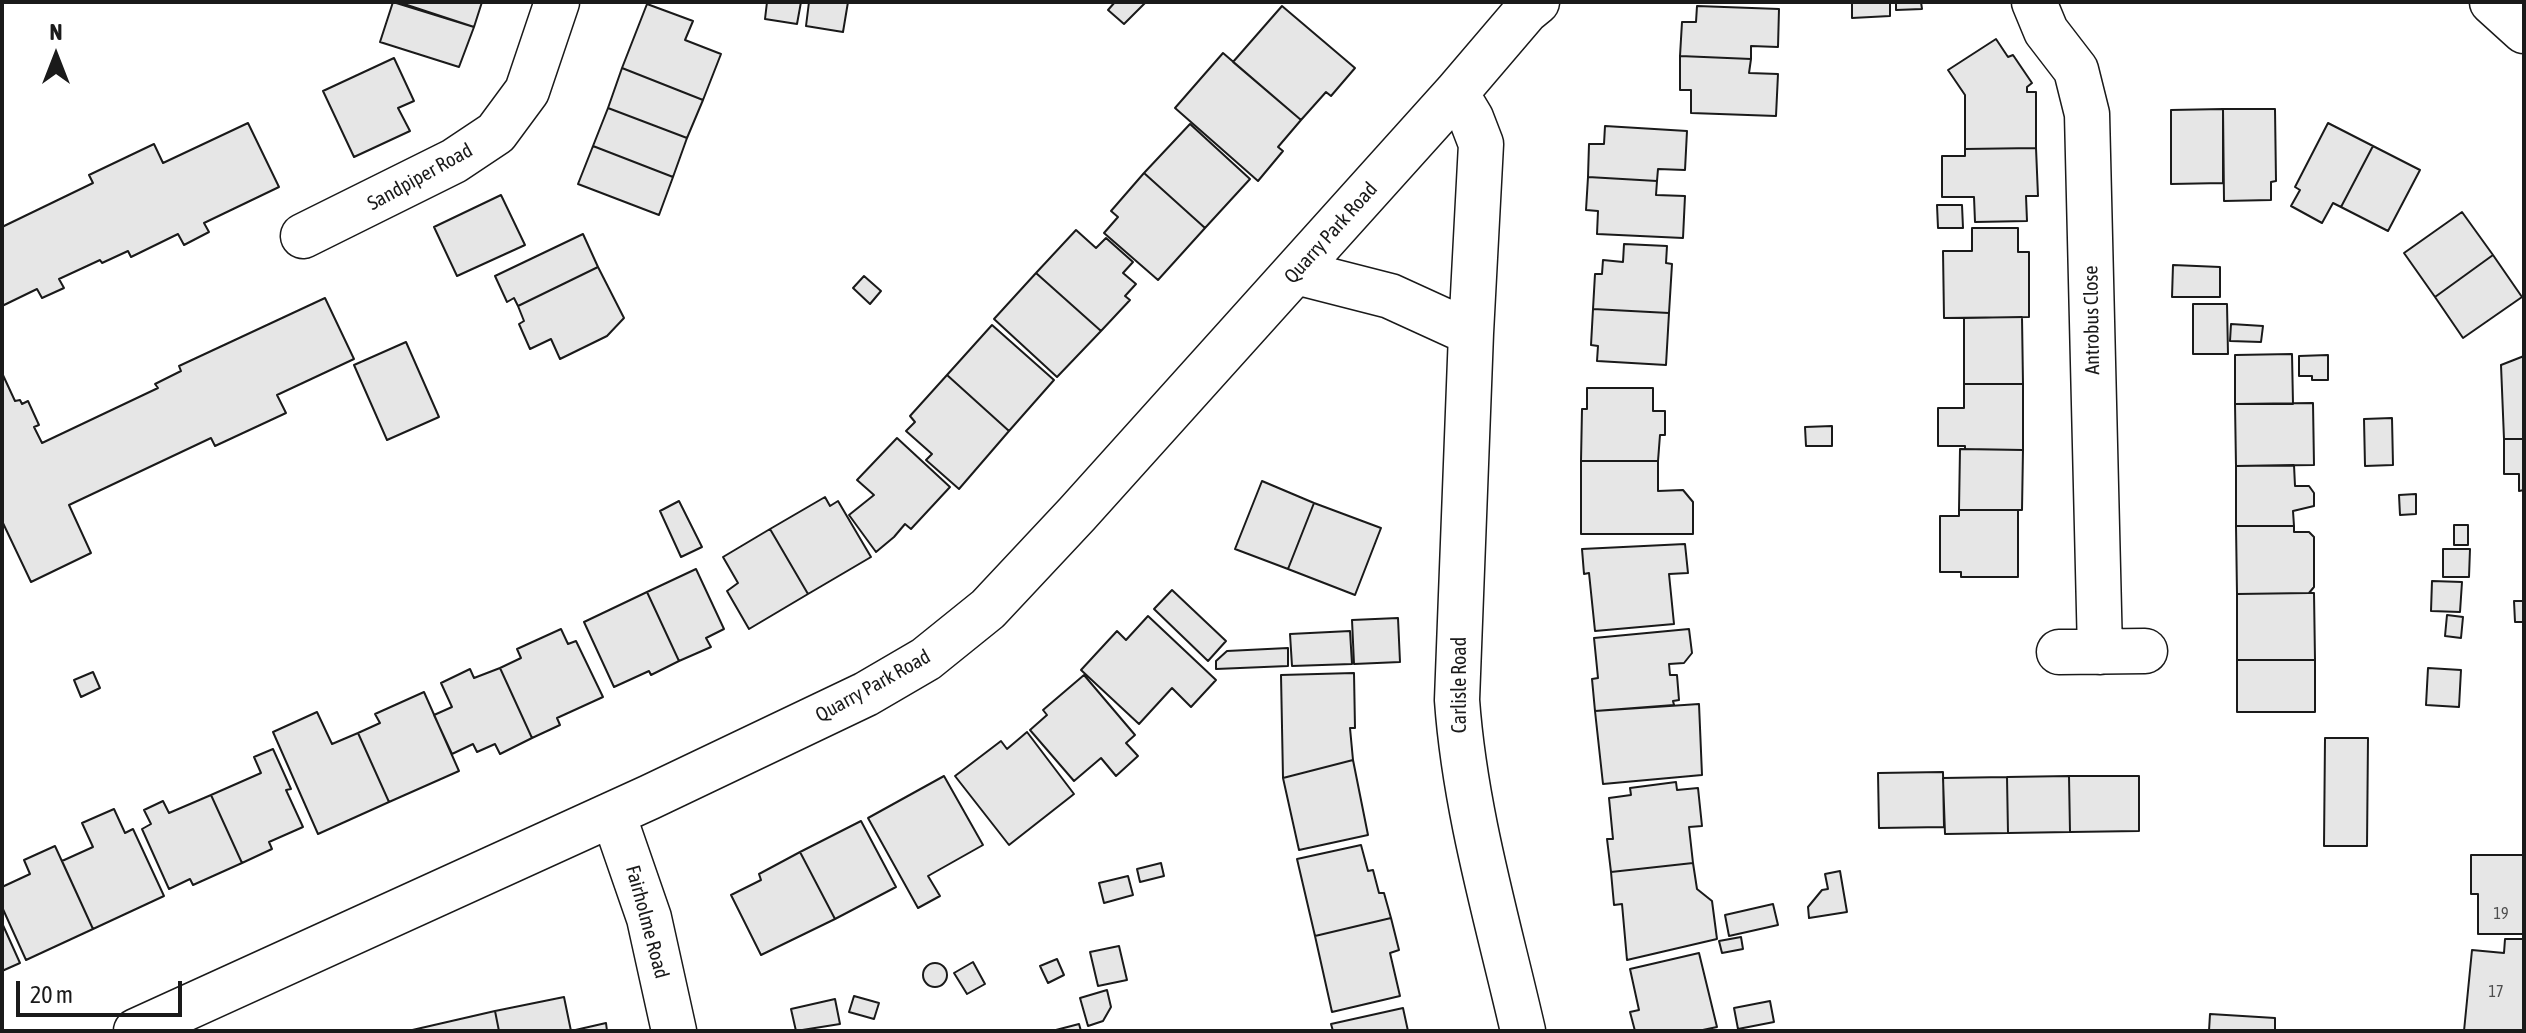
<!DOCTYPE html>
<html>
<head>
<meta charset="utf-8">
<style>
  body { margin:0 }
  #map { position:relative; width:2526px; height:1033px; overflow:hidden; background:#fff; font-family:"Asap Condensed",sans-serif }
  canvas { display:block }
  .frame { position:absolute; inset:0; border:4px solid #1a1a1a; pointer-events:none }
  .north { position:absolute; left:16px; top:16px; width:80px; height:80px; -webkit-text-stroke:6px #fff; paint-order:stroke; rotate:0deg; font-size:22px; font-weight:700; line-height:32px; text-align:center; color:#1a1a1a }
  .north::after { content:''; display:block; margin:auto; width:28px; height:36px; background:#1a1a1a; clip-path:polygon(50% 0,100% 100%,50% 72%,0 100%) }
  .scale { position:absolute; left:16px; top:981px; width:166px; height:36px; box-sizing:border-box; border:4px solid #1a1a1a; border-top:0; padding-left:10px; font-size:24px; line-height:28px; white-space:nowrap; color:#1a1a1a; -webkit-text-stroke:6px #fff; paint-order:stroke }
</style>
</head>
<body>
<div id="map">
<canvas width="2526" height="1033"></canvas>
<div class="frame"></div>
<div class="north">N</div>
<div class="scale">20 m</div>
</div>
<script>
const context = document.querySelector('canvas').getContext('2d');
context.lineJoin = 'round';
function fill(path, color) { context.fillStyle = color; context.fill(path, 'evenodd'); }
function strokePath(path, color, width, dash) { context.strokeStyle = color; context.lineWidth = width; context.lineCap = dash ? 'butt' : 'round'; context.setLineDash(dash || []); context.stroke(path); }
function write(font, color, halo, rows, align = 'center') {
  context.font = font + ' "Asap Condensed",sans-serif'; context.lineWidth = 6; context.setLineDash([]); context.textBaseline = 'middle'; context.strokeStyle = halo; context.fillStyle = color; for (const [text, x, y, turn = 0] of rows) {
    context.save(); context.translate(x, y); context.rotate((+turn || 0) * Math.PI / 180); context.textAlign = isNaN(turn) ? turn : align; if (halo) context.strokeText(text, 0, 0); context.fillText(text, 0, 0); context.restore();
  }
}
const building = new Path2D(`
  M393,2L474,27L459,67L380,42Z
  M398,2H482L474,27Z
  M767,2H801L797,24L765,19Z
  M809,2H848L843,32L806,26Z
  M1115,2H1146L1124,24L1108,10Z
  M1852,2H1890V16L1852,18Z
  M1896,2H1921L1922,9L1896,10Z
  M647,4L693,21L685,40L721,54L703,100L622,68Z
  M1282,6L1355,68L1331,96L1326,92L1301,120L1233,62Z
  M1697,6L1779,9L1778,47L1751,46V59L1680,56L1682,22H1696Z
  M1996,39L2008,57L2013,55L2032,83L2027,87V92H2036V148L1965,149V95L1948,70Z
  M1223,53L1301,120L1278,147L1283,151L1258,181L1175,108Z
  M1680,56L1751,59L1749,73L1778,74L1776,116L1691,113V90H1680Z
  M394,58L414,101L398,108L410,131L354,157L323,91Z
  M622,68L703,100L687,138L608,108Z
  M608,108L687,138L673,177L593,146Z
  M2223,109H2275L2276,181L2271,182V200L2224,201Z
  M2223,109V183L2171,184V110Z
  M248,123L279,187L204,223L209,232L184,245L178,234L131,257L128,251L102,263L100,260L59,279L64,288L42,298L37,289L2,306V227L93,183L89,175L154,144L163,163Z
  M2328,123L2373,146L2341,207L2333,203L2322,223L2291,206L2300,190L2295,187Z
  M1190,124L1250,179L1205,228L1144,173Z
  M1605,126L1687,131L1685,170L1658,169L1657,181L1588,177L1589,144H1604Z
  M593,146L673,177L659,215L578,184Z
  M2373,146L2420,170L2388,231L2341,207Z
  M2036,148L2038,196H2026L2027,221L1975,222L1974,197H1942V156H1965V149Z
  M1144,173L1205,228L1158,280L1104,233L1118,217L1111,211Z
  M1588,177L1657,181L1656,195L1685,196L1683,238L1597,234L1598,211L1586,210Z
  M501,195L525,245L457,276L434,227Z
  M1937,205H1962L1963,228H1938Z
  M2462,212L2493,255L2435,297L2404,253Z
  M1972,228H2018V252H2029V317L1944,318L1943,251H1972Z
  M1076,230L1096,248L1106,238L1133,262L1123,273L1136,284L1125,296L1130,300L1101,331L1036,273Z
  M583,234L598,267L518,306L514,298L507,302L495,276Z
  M1624,244L1667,246L1666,263L1672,264L1669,313L1593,309L1595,274H1602L1603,260L1623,262Z
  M2493,255L2522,297L2463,338L2435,297Z
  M2173,265L2220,267V297H2172Z
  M598,267L624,318L607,336L560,359L551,339L530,349L519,324L524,321L518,306Z
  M1036,273L1101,331L1057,377L994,319Z
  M864,276L881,291L870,304L853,288Z
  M325,298L354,359L277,395L286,413L215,446L211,438L69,505L91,553L31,582L2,521V373L15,401L20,400L22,404L28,401L39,425L34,427L42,443L158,388L155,384L181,371L179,366Z
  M2193,304H2227L2228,354H2193Z
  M1593,309L1669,313L1666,365L1597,361L1598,346L1591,345Z
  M2022,317L2023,384H1964V318Z
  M2231,324L2263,326L2261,342L2230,341Z
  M992,325L1054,380L1009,431L947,375Z
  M406,342L439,417L387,440L354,365Z
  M2292,354L2293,404H2235V355Z
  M2328,355V380H2312V376H2299V356Z
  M2524,356V439H2504L2501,365Z
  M947,375L1009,431L959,489L926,460L932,454L906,431L915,422L910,416Z
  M1964,384H2023V450L1965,449V446H1938V408H1964Z
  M1587,388H1653V411H1665V435H1660L1658,461H1581L1582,409H1587Z
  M2313,403L2314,465L2236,466L2235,404Z
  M2392,418L2393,465L2365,466L2364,419Z
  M1832,426V446H1806L1805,427Z
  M897,438L950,487L911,529L905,524L894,537L876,552L849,515L874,495L857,480Z
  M2504,439H2524V490L2519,491V474H2504Z
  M1960,449L2023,450L2022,510H1959Z
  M1581,461H1658V491L1683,490L1693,502V534H1581Z
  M2294,465L2295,486H2309L2314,493V506L2293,511L2294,526H2236V466Z
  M1262,481L1314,503L1288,569L1235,549Z
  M2416,494V514L2400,515L2399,495Z
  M825,497L830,506L838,501L871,557L808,594L770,529Z
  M679,501L702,547L681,557L660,511Z
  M1314,503L1381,528L1355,595L1288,569Z
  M1959,510H2018V577H1961V572H1940V516H1959Z
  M2454,525H2468V545H2454Z
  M2236,526H2294V532H2309L2314,537V587L2309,593L2237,594Z
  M770,529L808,594L749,629L727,591L738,583L723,557Z
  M1685,544L1688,573L1669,574L1674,624L1595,631L1589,573L1584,574L1582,549Z
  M2443,549H2470L2469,577H2443Z
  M696,569L724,629L706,638L711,647L679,661L647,592Z
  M2432,581L2462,582L2460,612L2431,611Z
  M1172,590L1226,641L1208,661L1154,609Z
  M647,592L679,661L651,675L649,671L614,687L584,622Z
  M2309,593H2314L2315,660H2237V594Z
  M2514,601H2524V622H2515Z
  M2447,615L2463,617L2461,638L2445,636Z
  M1148,616L1216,680L1191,707L1172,688L1139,724L1081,670L1117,631L1126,640Z
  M1398,618L1400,662L1354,664L1352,620Z
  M561,629L568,644L576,641L603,697L557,718L560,725L532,738L500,668L521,658L517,649Z
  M1689,629L1692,653L1684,663L1669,664L1670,675H1677L1679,700L1673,701L1674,705L1595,711L1592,679L1598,678L1594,638Z
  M1350,631L1352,664L1292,666L1290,634Z
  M1288,648V666L1216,669V661L1227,651Z
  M2237,660H2315V712H2237Z
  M500,668L532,738L500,754L495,744L477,752L473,744L452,754L434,715L452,707L441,683L470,669L474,678Z
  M2428,668L2461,670L2459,707L2426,705Z
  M93,672L100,688L81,697L74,680Z
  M1354,673L1355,728H1350L1353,760L1283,778L1281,675Z
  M1084,675L1135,735L1126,743L1138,756L1116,776L1101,758L1074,781L1030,730L1047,715L1043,710Z
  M424,692L459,771L389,802L358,733L380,723L375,714Z
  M1699,704L1702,775L1603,784L1595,711Z
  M317,712L332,744L358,733L389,802L318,834L273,732Z
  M1027,732L1074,794L1009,845L955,776L1001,741L1007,749Z
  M2325,738H2368L2367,846H2324Z
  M273,749L291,789L286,790L303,827L269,842L272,849L242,863L211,795L261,773L254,757Z
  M1353,760L1368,835L1299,850L1283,778Z
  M1943,772L1944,827L1879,828L1878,773Z
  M944,776L983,845L928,876L940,896L918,908L868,818Z
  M2069,776L2070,832L2008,833L2007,777Z
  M2069,776H2139V831L2070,832Z
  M2007,777L2008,833L1945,834L1943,778Z
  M1676,782L1677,790L1698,788L1702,826L1689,827L1693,863L1611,872L1607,839H1613L1609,798L1631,795L1630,788Z
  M211,795L242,863L193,885L190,879L169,889L142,829L151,824L144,810L163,801L169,813Z
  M114,809L125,833L133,829L164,896L93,929L62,861L93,847L82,823Z
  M861,821L896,887L835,919L800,852Z
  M1361,845L1368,871L1373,870L1379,893H1384L1391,918L1315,936L1297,859Z
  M55,846L93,929L26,960L2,907V887L30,874L24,860Z
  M800,852L835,919L761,955L731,895L761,880L759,874Z
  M2471,855H2524V934H2478V894H2471Z
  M1161,863L1164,876L1140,882L1137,869Z
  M1693,863L1697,889L1712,901L1717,939L1627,960L1622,904L1614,905L1611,872Z
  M1840,871L1847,912L1809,918L1808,907L1822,890L1828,889L1825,874Z
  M1128,876L1133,895L1104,903L1099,883Z
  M1773,904L1778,925L1729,936L1725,915Z
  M1391,918L1399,950L1390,953L1400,996L1332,1012L1315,936Z
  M2,923L20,963L2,971Z
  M1741,937L1743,949L1722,953L1719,941Z
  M2505,939H2524V1031H2464L2472,950L2504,953Z
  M1119,946L1127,980L1098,986L1090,952Z
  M1699,953L1717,1027L1698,1031H1635L1630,1012L1639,1010L1630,969Z
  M1057,959L1064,975L1048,983L1040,966Z
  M973,962L985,984L967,994L954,973Z
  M923 975a12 12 0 1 1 24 0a12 12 0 1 1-24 0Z
  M1107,990L1111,1007L1103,1021L1088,1026L1080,998Z
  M854,996L879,1003L874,1019L849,1012Z
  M564,997L571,1031L606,1023L607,1031H499L495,1011Z
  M835,999L840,1024L796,1031L791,1009Z
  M1770,1001L1774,1022L1738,1029L1734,1008Z
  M1403,1008L1408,1031H1333L1331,1024Z
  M495,1011L499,1031H408Z
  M2210,1014L2275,1018V1031H2209Z
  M1079,1024L1081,1031H1052Z`);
fill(building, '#e6e6e6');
strokePath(building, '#1a1a1a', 2);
const street = new Path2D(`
  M2034,2L2046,31L2076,70L2087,114L2100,652
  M1456,93L1471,118L1481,144L1471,333
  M303,236L454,161L496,133L527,91L557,2
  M1296,272L1390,296L1471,333L1457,700C1465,812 1498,922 1523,1031
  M2059,652L2145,651
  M613,814L649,918L674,1031
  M136,1031L650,797L866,694L926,659L988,609L1077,514L1456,93L1526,11L1537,2`);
const secondary = new Path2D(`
  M2492,2L2524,31`);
strokePath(street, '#1a1a1a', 47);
strokePath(secondary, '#1a1a1a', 47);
strokePath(street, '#fff', 44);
strokePath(secondary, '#fff', 44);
write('16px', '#4d4d4d', null, [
  ["19",2501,914],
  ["17",2496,992]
]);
write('20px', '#1a1a1a', '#fff', [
  ["Sandpiper Road",420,177,-29],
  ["Quarry Park Road",1331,233,-48],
  ["Antrobus Close",2092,320,-91],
  ["Carlisle Road",1460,685,-90],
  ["Quarry Park Road",873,686,-29],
  ["Fairholme Road",647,922,75]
]);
</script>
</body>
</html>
